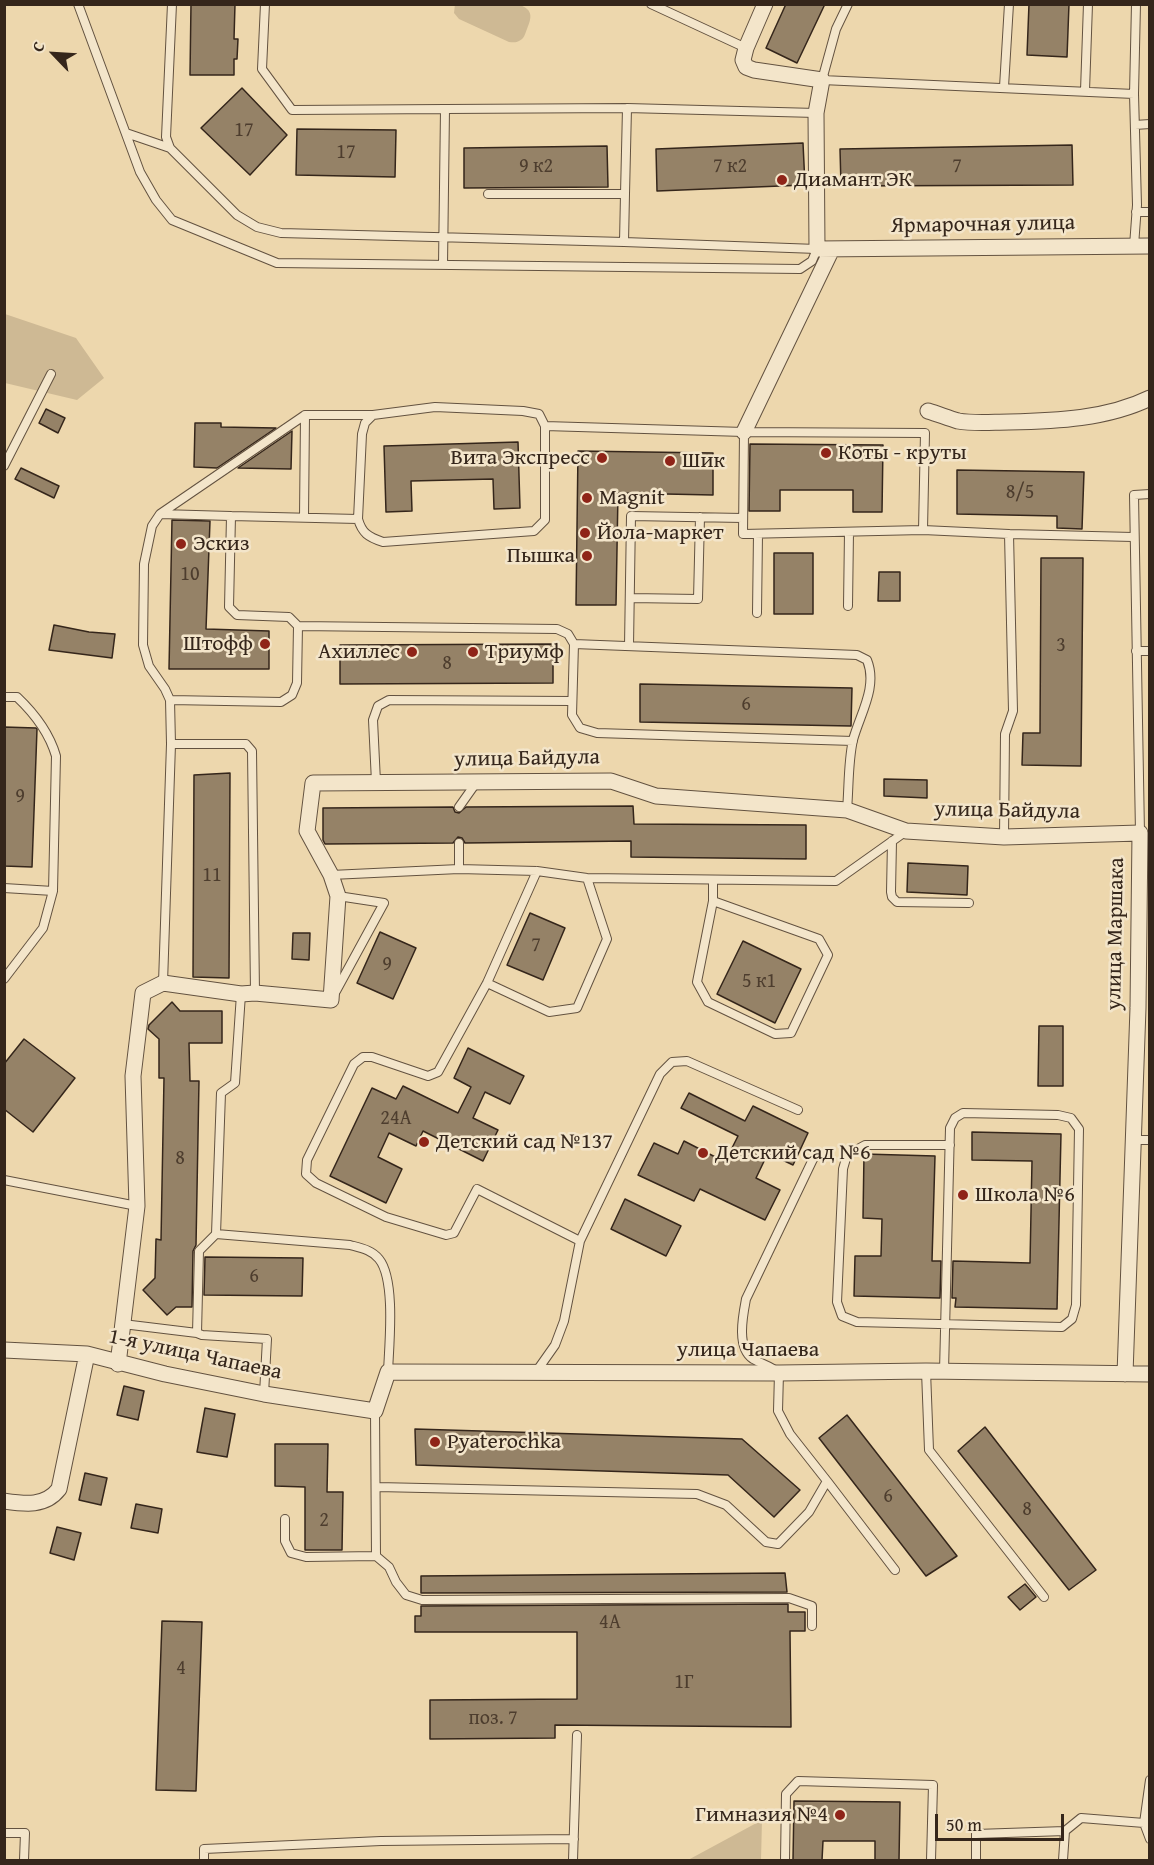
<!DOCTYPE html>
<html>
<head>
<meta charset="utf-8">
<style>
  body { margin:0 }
  #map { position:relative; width:1154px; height:1865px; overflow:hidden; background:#edd7ad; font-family:"Gentium Book Plus",serif }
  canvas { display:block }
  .frame { position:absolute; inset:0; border:6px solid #35261b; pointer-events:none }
  .north { position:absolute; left:24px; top:24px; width:60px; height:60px; -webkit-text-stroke:4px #f3e5ca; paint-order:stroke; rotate:295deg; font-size:16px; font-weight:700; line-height:24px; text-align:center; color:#35261b }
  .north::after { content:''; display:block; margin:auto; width:21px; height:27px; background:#35261b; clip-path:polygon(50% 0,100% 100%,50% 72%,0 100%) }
  .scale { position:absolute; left:935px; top:1814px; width:129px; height:27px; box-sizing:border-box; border:3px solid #35261b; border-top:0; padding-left:8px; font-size:18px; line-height:21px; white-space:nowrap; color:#35261b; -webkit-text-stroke:4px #f3e5ca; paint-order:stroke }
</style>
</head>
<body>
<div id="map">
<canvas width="1154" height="1865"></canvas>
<div class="frame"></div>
<div class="north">С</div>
<div class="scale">50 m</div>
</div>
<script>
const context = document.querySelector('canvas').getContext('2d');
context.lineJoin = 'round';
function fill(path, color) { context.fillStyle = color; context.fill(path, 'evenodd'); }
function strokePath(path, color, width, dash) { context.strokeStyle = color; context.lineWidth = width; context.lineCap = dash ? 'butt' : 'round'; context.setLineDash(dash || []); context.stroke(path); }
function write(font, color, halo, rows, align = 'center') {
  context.font = font + ' "Gentium Book Plus",serif'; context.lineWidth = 5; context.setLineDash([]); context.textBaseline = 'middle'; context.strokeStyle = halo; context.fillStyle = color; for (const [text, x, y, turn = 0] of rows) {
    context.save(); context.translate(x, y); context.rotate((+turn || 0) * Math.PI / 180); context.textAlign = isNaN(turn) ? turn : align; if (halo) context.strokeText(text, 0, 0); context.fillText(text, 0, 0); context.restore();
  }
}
fill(new Path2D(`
  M455,4L520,5C533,10 532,17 527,29C525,34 524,39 519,41C516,43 512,42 509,42L459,19L454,13Z
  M5,314L76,338L104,378L77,400L5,383Z
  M762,1820L761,1860H688Z`), '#ceb994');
const building = new Path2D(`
  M191,4H235L234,39H238L237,59H234V75H190Z
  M786,4H825L797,63L766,48Z
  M1029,4H1069L1067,57L1027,55Z
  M242,88L287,135L250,175L201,128Z
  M297,129L396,130L395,177L296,175Z
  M803,143L805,185L657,191L656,149Z
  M1072,145L1073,185L841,186L840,149Z
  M607,146L608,187L464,188V148Z
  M46,409L65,418L58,433L39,423Z
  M195,423H221V427L276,428L217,468L194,467Z
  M292,431L291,469L238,468Z
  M518,442L520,508L494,509L493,479L411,481L412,511L386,512L384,446Z
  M750,444L883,445L882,512H853V490H780V511H749Z
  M578,451L713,453V495L618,493L616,605H576Z
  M21,468L59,486L54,498L15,479Z
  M957,470L1084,472L1082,529L1057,528V516L957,514Z
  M172,520L210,521L206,629L269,631V669H169Z
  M774,553H813V614H774Z
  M1041,558H1083L1081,766L1022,765L1023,733H1040Z
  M879,572H900V601H878Z
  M54,625L89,632L115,634L112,658L49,650Z
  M553,644V683L340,684V645Z
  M640,684L852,688L851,726L640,722Z
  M4,727L36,728L37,729L32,867L4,866Z
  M230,773L229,978L193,977L194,775Z
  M884,779L927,780V798L884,796Z
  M633,806L634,824L806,825V859L631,857V841L465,843L462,838L458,837L453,843L325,844L323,840V808L453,807L455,812L459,813L466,807Z
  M908,863L968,866L967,895L907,892Z
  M530,913L565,928L543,980L507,965Z
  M380,932L416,948L393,999L357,983Z
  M293,933H310L309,960L292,959Z
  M743,941L801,969L775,1023L717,994Z
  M172,1002L180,1011H222V1043H189L190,1081H199L196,1245L193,1251L192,1307H176L167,1315L143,1290L155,1278L156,1239L161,1240L164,1078H159V1039L148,1029L149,1025Z
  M1039,1026H1063V1086H1038Z
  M24,1039L75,1078L33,1132L4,1109V1064Z
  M468,1048L524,1076L510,1104L485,1092L473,1118L498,1130L483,1161L423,1131L416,1146L389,1133L378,1157L402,1169L386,1203L330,1176L372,1088L396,1099L403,1086L458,1113L471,1087L454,1078Z
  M689,1093L745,1121L753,1106L808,1133L793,1165L768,1153L756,1178L780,1190L765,1220L700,1189L694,1201L638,1175L654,1143L678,1154L684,1141L725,1162L738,1136L681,1108Z
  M972,1132L1061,1134L1057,1309L955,1307L956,1298H952L953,1261L1030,1263L1032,1161L972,1160Z
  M864,1154L935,1156L932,1261H941L940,1298L854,1296L855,1256H881L882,1219L863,1218Z
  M625,1199L681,1226L666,1256L611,1229Z
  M205,1257L303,1258L302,1296L204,1295Z
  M124,1386L144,1391L138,1420L117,1415Z
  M205,1408L235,1414L227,1457L197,1452Z
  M847,1415L957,1556L926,1576L819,1438Z
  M985,1427L1096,1570L1069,1590L958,1451Z
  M415,1429L742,1439L800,1490L774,1517L728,1475L416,1465Z
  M275,1444H328L327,1492H343L342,1550H305V1487L275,1486Z
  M85,1473L107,1478L101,1505L79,1500Z
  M136,1504L162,1509L158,1533L131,1528Z
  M57,1527L81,1533L74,1560L50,1553Z
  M785,1573L787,1592L421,1593V1576Z
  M1025,1584L1036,1597L1020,1610L1008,1597Z
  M788,1604V1612H805V1631H790L791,1727L555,1725V1738L430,1739V1700L577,1699V1632H415V1616H421V1606Z
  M162,1621L202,1622L196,1791L156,1790Z
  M794,1801L900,1802L899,1860H875V1841H823L822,1860H793Z`);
fill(building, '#958267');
strokePath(building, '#35261b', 1.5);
const service = new Path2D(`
  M78,4L140,172L156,200L172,220L277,263L800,269L812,261L817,249L624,242L281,233L257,227L237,215L170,148L166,137L172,4
  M265,4L262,69L292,110L445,109
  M651,4L746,48
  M848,4L836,29L822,80L1134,94L1137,205L1134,246
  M1004,87L1009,4
  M1085,91L1088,4
  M1134,94L1136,4
  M1135,125L1150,124
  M126,133L170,148
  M488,194H625L627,108
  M1136,212H1150
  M624,242L625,194
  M443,265L445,109L627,108L816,113
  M545,426L744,432
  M4,466L51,374
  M160,514L305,415H373
  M231,516L358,519L362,434L365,423L373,415L435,407L523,411L539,414L545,426V520L534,531L383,542C368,537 362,533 358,519
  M304,517L305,415
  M923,530L925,433L744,432L743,534L923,530L1009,534
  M630,598L698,599L700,517
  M848,606L849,532
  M757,613L758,534
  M298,626L557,629L568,634L574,644L857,655L867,660C878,687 860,714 853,740C848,762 849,787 847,810
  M574,644L572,715L580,728L597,733L853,741
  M629,646L631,516L743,518
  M1136,651H1150
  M4,697H17C35,714 49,732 56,756L53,891L4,888
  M171,744H246L252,751L255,993
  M376,782L373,720L378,706L389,700L572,701
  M459,807L476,783
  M1140,833L1134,495L1150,494
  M1004,837L1005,734L1013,711L1009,534L1133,537
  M892,841L891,892L892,897L897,902L969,903
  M459,869V843
  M331,875L459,869L537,871L587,878L836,881L905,832
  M713,880V901L697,982L708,1002L775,1034L791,1033L828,955L819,939L713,901
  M4,979L43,928L53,891
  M163,983L171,744L170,700L165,689L149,666L143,645L144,564L152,526L160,514L231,516L229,607L237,615L289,617L298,626L297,683L292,695L281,702L170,700
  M487,983L549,1012L577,1008L607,939L587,878
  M336,991L384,903L338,896
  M1133,1140H1150
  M4,1180L137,1206
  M216,1234L350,1245C361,1248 372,1250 379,1259C396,1280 389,1346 388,1372
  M580,1241L660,1074L672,1062L687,1061L798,1110
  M123,1324L197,1333L199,1251L216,1234L221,1093L235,1083L241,994
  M197,1333L202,1335L267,1339L264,1394
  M926,1371L929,1450L1044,1597
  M944,1371L950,1128L955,1118L963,1113L1058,1115L1071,1118L1079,1129L1076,1305L1072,1319L1062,1327L857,1322L842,1316L837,1302L843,1169L847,1155L865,1145H950
  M536,1372L555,1345L564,1321L580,1241L477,1189L454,1233L446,1235L386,1217L316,1183L306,1174L307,1160L354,1064L363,1057H372L428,1076L438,1072L487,983L537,871
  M827,1481L895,1570
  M377,1487L697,1494L726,1505L766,1542L778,1544L809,1512L827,1481L790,1434L778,1411L779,1373C771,1366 762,1364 753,1359C736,1348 743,1315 746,1299L815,1155
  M285,1519V1541L291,1553L306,1557L376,1556L375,1411
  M376,1556L389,1567L396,1582L406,1595L422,1600L789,1598L812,1606V1626
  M1150,1780L1144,1823L1150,1839
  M1065,1831L1081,1818L1144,1823
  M4,1833H25L24,1860
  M204,1860V1849L381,1841L574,1839
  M573,1860L577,1735
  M785,1860L786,1794L798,1781L933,1785L931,1860
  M976,1860V1834L1065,1831L1063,1860`);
const minor = new Path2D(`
  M765,4L746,48L743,60L746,67L754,70L822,80L816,113L817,249L1150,246
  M928,411C938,414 948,418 958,421C975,424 993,422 1009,422C1056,421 1107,419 1150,398
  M744,432L832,249
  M4,1350L87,1354L165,1374L264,1394L375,1411L388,1372L779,1373L926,1371L1150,1374
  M118,1364L137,1206L133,1076L143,993L163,983L241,994L255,993L331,1000L338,896L331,875L307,831L313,783L611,781L656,796L847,810L906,831L1004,837L1140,833L1138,1008L1125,1374
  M4,1501C25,1504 45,1507 59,1489L87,1354`);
strokePath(service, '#635240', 10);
strokePath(minor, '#635240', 17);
strokePath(service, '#f3e5ca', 8);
strokePath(minor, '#f3e5ca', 15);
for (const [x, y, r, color] of [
  [782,180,6,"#8f2418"],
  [826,453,6,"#8f2418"],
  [602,458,6,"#8f2418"],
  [670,461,6,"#8f2418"],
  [587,498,6,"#8f2418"],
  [585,533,6,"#8f2418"],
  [181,544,6,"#8f2418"],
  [587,556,6,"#8f2418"],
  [265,644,6,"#8f2418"],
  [412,652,6,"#8f2418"],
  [473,652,6,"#8f2418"],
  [424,1142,6,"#8f2418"],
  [703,1153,6,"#8f2418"],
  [963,1195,6,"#8f2418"],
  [435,1442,6,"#8f2418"],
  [840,1815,6,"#8f2418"]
]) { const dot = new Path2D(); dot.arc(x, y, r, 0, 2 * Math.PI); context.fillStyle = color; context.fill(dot); strokePath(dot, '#f3e5ca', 2); }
write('20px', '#4d3d2e', null, [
  ["17",244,131],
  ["17",346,153],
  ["9 к2",536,167],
  ["7 к2",730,167],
  ["7",957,167],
  ["8/5",1020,493],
  ["10",190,575],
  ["3",1061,646],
  ["8",447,664],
  ["6",746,705],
  ["9",20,797],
  ["11",212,876],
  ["7",536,946],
  ["9",387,965],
  ["5 к1",759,982],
  ["24А",396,1119],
  ["8",180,1159],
  ["6",254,1277],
  ["6",888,1497],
  ["8",1027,1510],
  ["2",324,1521],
  ["4А",610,1623],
  ["4",181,1669],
  ["1Г",684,1683],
  ["поз. 7",493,1719]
]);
write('22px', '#35261b', '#f3e5ca', [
  ["Диамант ЭК",794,180],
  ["Коты - круты",838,453],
  ["Вита Экспресс",590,458,"right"],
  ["Шик",682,461],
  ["Magnit",599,498],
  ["Йола-маркет",597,533],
  ["Эскиз",193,544],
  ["Пышка",575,556,"right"],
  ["Штофф",253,644,"right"],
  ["Ахиллес",400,652,"right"],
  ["Триумф",485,652],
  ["Детский сад №137",436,1142],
  ["Детский сад №6",715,1153],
  ["Школа №6",975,1195],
  ["Pyaterochka",447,1442],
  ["Гимназия №4",828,1815,"right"]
], 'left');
write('22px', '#35261b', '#f3e5ca', [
  ["Ярмарочная улица",983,225,-1],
  ["улица Байдула",527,759,-1],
  ["улица Байдула",1007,811,1],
  ["улица Маршака",1116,934,-89],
  ["улица Чапаева",748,1350],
  ["1-я улица Чапаева",195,1355,12]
]);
</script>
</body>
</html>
